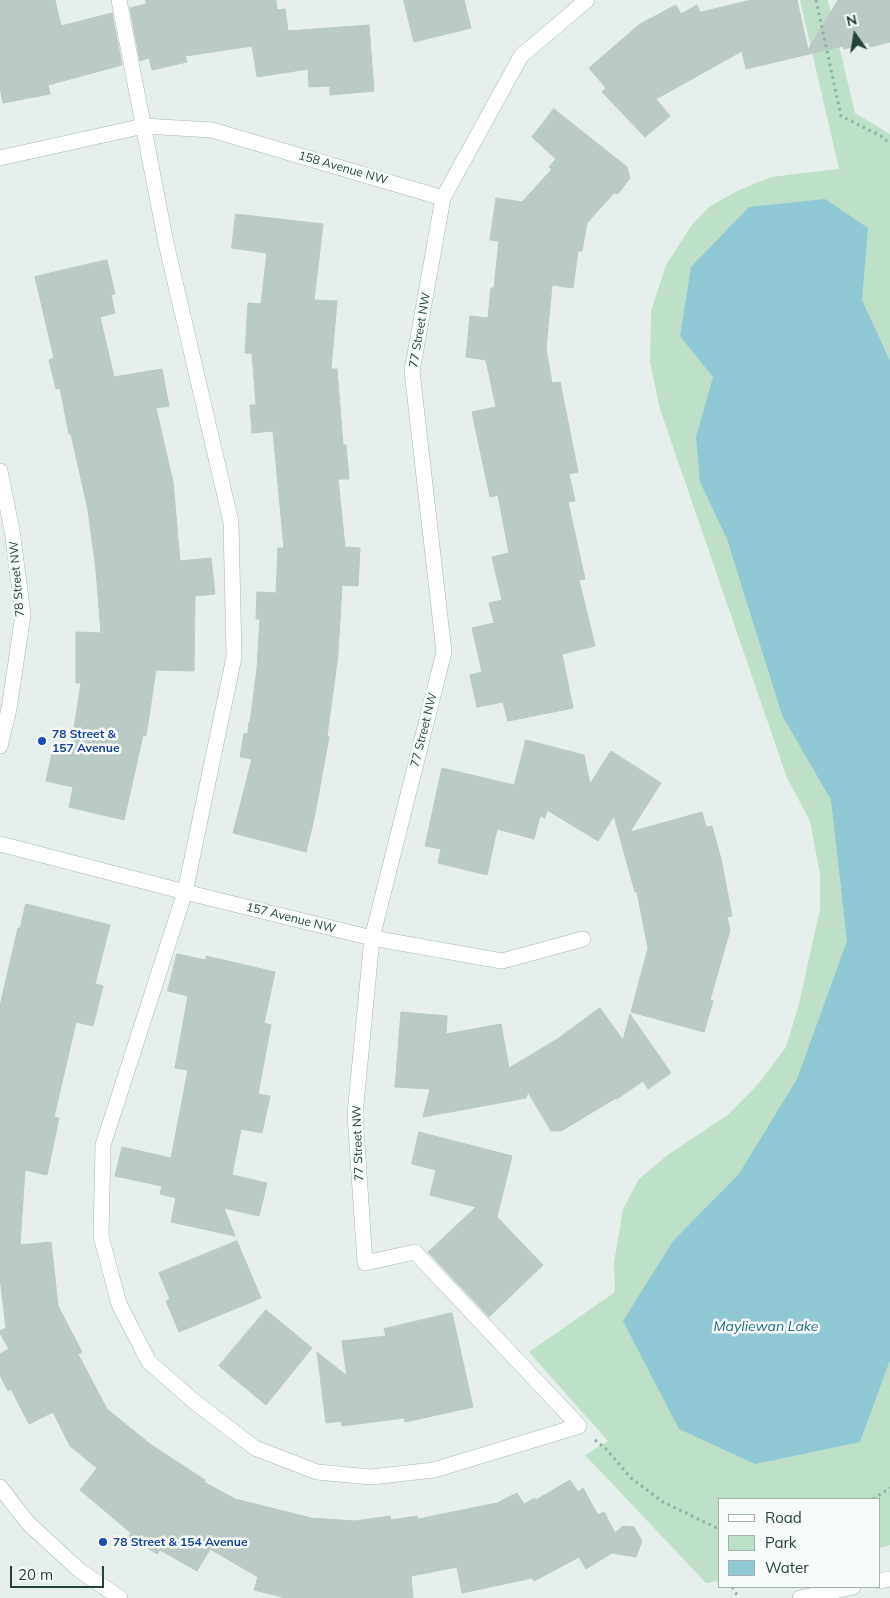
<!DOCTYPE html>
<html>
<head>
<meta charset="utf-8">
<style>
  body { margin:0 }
  #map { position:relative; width:890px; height:1598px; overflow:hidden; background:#e6efeb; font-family:Mulish,sans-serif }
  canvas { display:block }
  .legend { position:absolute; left:718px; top:1498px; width:162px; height:90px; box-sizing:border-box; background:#f7fbf9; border:1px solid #a3b1ad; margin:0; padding:6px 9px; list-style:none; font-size:15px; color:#24423a }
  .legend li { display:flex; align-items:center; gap:10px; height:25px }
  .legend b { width:25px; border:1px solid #a3b1ad }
  .north { position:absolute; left:830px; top:10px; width:50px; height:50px; -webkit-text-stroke:4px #f7fbf9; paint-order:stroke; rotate:347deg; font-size:14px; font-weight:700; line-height:20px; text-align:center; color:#24423a }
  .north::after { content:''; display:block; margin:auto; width:18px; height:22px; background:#24423a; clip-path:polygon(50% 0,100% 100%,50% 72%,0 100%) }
  .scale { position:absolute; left:10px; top:1566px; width:94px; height:22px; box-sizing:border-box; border:2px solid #24423a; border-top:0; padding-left:6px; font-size:15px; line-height:18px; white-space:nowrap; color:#24423a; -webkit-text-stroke:4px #f7fbf9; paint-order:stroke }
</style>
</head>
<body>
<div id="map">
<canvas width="890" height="1598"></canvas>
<ul class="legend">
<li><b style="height:6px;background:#fff"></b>Road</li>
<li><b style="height:14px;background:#bfe0c8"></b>Park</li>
<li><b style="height:14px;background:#8ec9d4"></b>Water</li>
</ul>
<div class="north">N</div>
<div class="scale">20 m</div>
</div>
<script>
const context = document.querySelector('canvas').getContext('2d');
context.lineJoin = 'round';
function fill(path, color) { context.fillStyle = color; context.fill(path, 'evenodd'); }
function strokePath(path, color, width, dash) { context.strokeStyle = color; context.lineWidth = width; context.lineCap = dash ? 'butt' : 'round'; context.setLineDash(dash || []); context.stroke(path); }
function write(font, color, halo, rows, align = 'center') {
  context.font = font + ' Mulish,sans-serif'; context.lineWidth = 5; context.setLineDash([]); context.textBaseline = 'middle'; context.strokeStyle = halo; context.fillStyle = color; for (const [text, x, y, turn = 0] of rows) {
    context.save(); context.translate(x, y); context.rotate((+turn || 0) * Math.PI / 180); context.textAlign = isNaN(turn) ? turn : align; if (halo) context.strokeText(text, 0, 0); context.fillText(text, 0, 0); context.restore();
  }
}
fill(new Path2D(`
  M800,0H828L855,113L890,134V1545L879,1548V1499H719V1581L706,1583L585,1455L608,1441L529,1352L615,1292L614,1263L623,1209L639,1179L669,1154L729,1114L759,1083L786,1047L799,1004L820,909V874L810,821L787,778L660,409L650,362L651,311L666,265L691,226L709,207L737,191L771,177L839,169Z`), '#bfe0c8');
fill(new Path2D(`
  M825,199L868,228L862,300L890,361V1360L860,1442L755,1464L679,1429L623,1321L673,1241L739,1174L797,1079L847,941L831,800L782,715L727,539L700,482L696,437L713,377L680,336L691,267L749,207Z`), '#8ec9d4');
const building = new Path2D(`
  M0,0H55L61,26L112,13L122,65L48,85L50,94L3,103L0,88Z
  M146,0H276L277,10L285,9L288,31L369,25L374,91L330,95V86L309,87L308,69L257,77L252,46L185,56L187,62L152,70L149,58L140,61L130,8L146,4Z
  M404,0H464L471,28L414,42Z
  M752,0H797L808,50L838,0H890V42L870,47L868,42L844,49L843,46L746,69L742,51L656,99L670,116L645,137L602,92L606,88L589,68L640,24L676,5L681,14L697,5L700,12Z
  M554,109L627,167L630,178L618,194L614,193L587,223L582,251H578L573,288L552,285L546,349L552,383L560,382L578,472L569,474L575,501L568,502L585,579L579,580L595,646L562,654L573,708L508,721L503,702L477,707L470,675L482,672L472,628L494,623L489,603L502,600L492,557L509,553L498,495L490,497L472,412L496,407L486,360L466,357L470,316L488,318L491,288H494L499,241L490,240L496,198L522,202L552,169L549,167L556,159L532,137Z
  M236,214L323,224L314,300L337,301L331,369H337L343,445H346L349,479H338L345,547L360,548L358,586L342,585L338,655L327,736L329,737L314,819L306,852L233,833L252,759L240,757L244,734L248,733L249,722H250L257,669L260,619H256L257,592L276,593L278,548H284L273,431L252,433L250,405H256L252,353H245L248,303L261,304L267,253L232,248Z
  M107,260L115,294L111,295L115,313L100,317L114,377L162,369L169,406L156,408L173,482L180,561L211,558L215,594L195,596L194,671L156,670L146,736L143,735L124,820L69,807L73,787L46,781L54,744L71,748L81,683H76V632L101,633L96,570L88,510L71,434H69L60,388L56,389L49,360L54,358L35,277Z
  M526,740L584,755L590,784L611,751L661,783L630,832L702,812L706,827L712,826L721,859L732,916L727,917L730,930L710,1000L713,1001L704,1032L631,1012L648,948L637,892H635L614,816L598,841L547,810L545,818L540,816L534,839L497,829L487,875L438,863L441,849L425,846L442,768L514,785Z
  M26,904L110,925L95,984L103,986L93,1026L76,1022L54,1117L59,1118L47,1175L25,1170L20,1245L51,1242L58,1306L82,1352L78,1354L107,1409L150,1444L205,1480L204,1482L235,1499L311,1518L355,1521L390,1516L391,1520L417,1516L418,1519L497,1503L517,1493L524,1504L535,1498L536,1500L570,1480L578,1492L583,1488L598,1515L604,1512L615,1533L623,1526L634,1527L642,1541L636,1557L612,1553L586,1569L579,1557L534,1581L532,1578L462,1593L457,1567L411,1576L413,1598H286L254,1590L258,1577L210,1549L197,1571L160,1550L157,1554L129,1536L131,1533L80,1490L97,1468L70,1446L53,1412L29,1424L11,1389L8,1391L0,1375V1354L9,1349L0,1333V1331L6,1328L0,1277V1006L18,928H20Z
  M177,954L206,960V956L275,972L264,1023L271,1025L258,1094L270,1096L262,1133L241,1129L232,1175L267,1183L259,1216L224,1208L235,1236L171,1222L176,1198L160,1194L162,1186L115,1176L122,1147L171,1158L188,1070L175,1068L188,996L168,991Z
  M600,1008L623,1040L630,1014L671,1073L648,1089L643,1081L617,1099L616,1098L561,1131H551L528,1092L526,1098L423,1117L430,1089L395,1087L401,1012L447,1016L446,1034L501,1024L509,1068L556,1040Z
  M419,1132L512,1156L497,1217L543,1265L489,1317L428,1252L476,1207L430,1195L436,1170L412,1164Z
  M237,1241L261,1298L179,1332L166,1301L170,1299L159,1273Z
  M266,1310L312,1348L266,1405L219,1366Z
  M452,1313L473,1407L405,1422L404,1418L342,1426L341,1421L326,1423L317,1352L347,1376L342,1341L386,1336L384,1329Z`);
fill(building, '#bbcac4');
strokePath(building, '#b8c9c2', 1);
const minor = new Path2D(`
  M119,0L166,243L231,522L234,657L185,892L103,1145L101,1236L119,1304L149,1362L196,1403L255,1448L317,1472L371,1477L434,1470L579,1426L415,1252L365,1263L355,1114L372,938L444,652L412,371L443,198L521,56L587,0
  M0,158L144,126L212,130L443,198
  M0,471L12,530L23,615L9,709L0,746
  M0,844L185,892L372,938L502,961L583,939
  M0,1487L28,1523L79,1570L120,1598
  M879,1581L890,1579
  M800,1598L853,1587`);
strokePath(minor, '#a8b8b2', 16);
strokePath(new Path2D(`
  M816,0L841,116L881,136L890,144
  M595,1440L606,1449L631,1478L663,1502L719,1529
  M873,1499L890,1488
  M732,1587L739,1598`), '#86b3a5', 3, [2.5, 4]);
strokePath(minor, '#fff', 15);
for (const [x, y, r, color] of [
  [42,741,5,"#1a4fb4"],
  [103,1542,5,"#1a4fb4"]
]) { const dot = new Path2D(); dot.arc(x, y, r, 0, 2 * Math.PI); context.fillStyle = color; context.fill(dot); strokePath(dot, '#f7fbf9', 2); }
write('12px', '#24423a', '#f7fbf9', [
  ["158 Avenue NW",343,168,16],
  ["77 Street NW",420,330,-80],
  ["78 Street NW",17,579,-95],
  ["77 Street NW",424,730,-76],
  ["157 Avenue NW",291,918,14],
  ["77 Street NW",358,1143,-92]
]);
write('bold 12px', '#164399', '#f7fbf9', [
  ["78 Street &",52,734],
  ["157 Avenue",52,748],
  ["78 Street & 154 Avenue",113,1542]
], 'left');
write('italic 14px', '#1c6f80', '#f7fbf9', [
  ["Mayliewan Lake",766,1327]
]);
</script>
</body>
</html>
